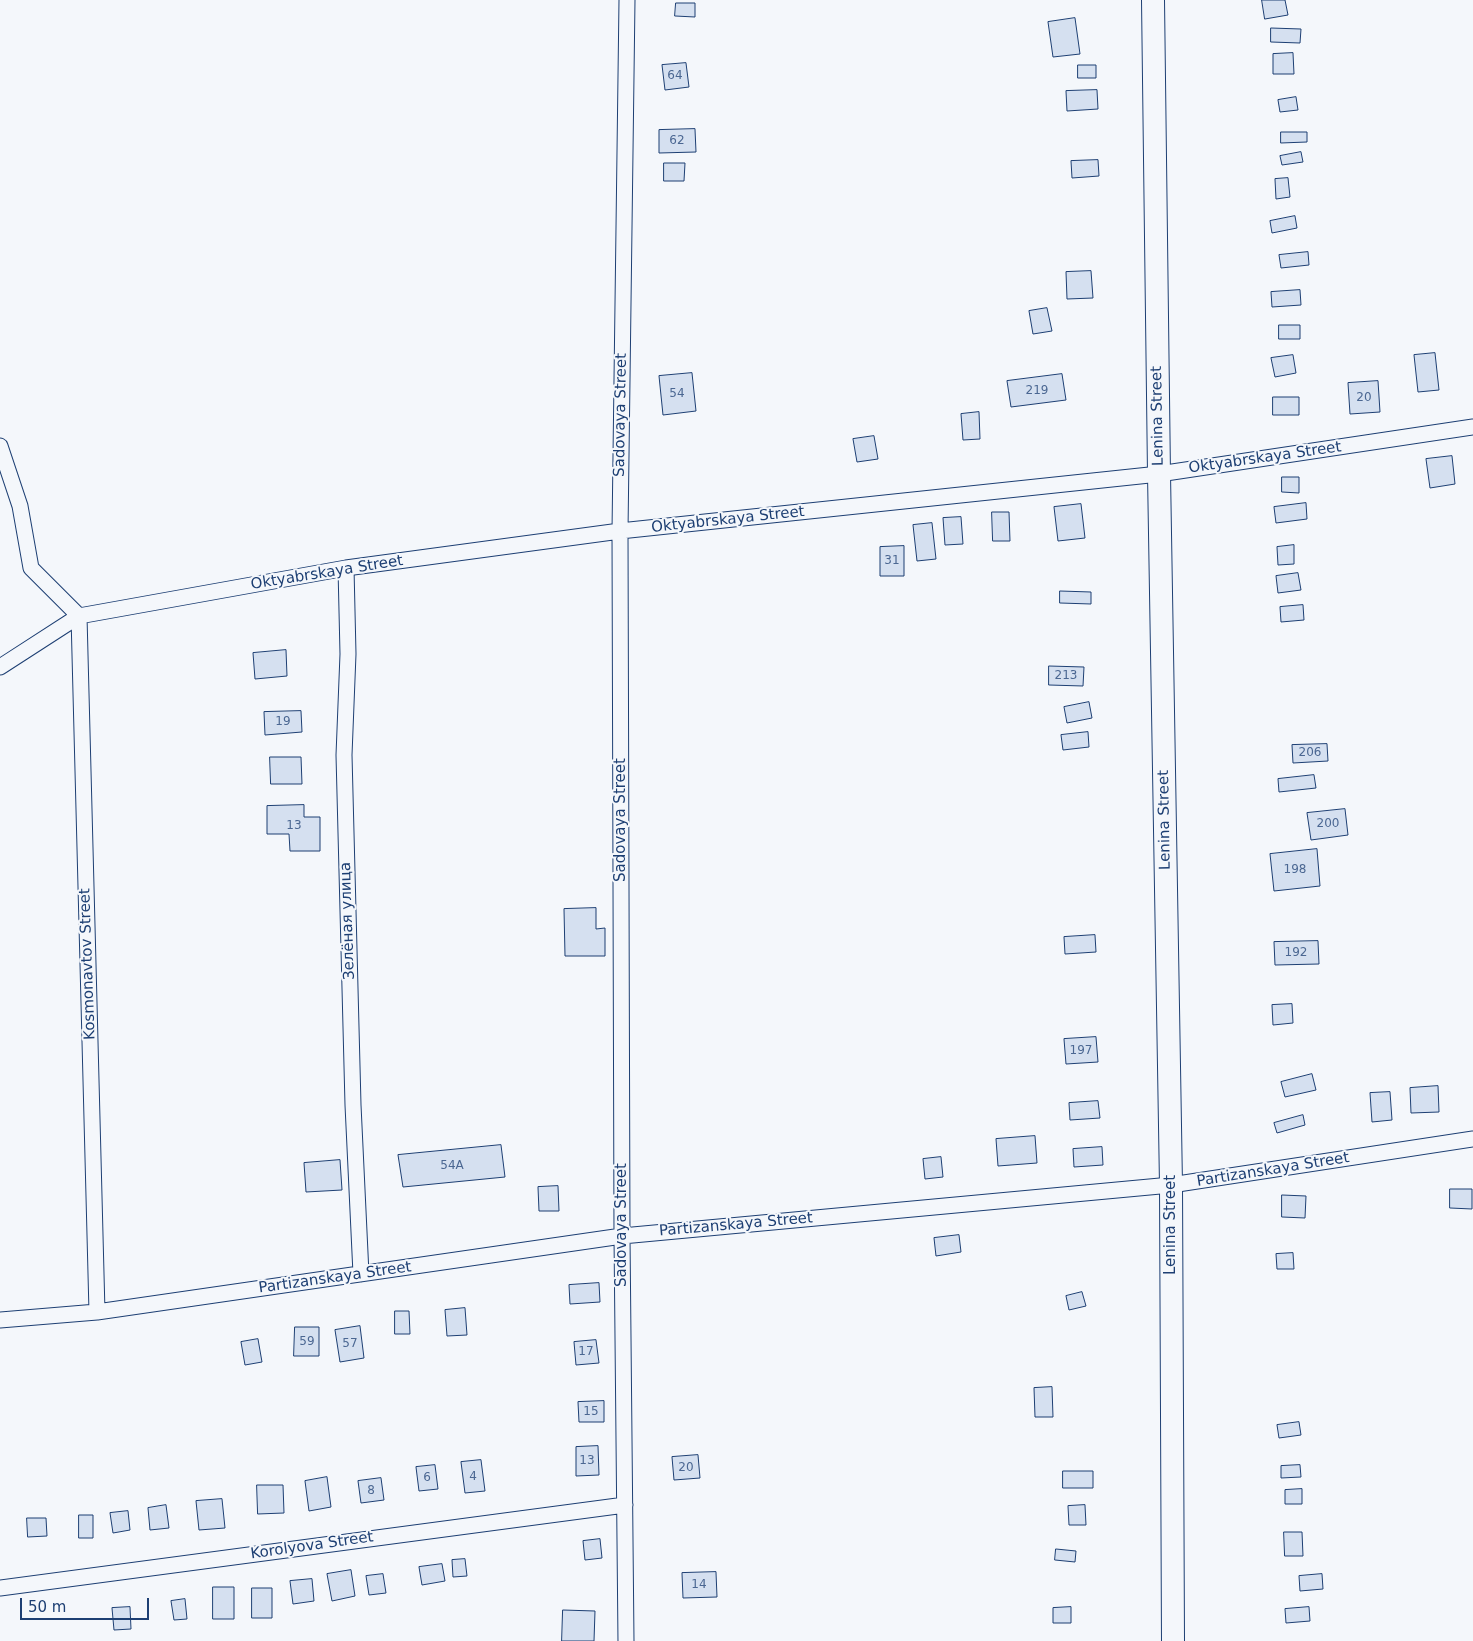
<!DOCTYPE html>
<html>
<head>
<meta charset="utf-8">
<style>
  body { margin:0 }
  #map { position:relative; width:1473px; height:1641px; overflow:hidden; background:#f4f7fb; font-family:"DejaVu Sans",sans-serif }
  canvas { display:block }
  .scale { position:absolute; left:20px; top:1598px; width:129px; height:22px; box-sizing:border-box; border:2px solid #1d3f73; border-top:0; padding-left:6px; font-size:15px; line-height:18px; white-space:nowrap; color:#1d3f73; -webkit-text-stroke:4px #f4f7fb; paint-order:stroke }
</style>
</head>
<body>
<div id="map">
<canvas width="1473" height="1641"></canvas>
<div class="scale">50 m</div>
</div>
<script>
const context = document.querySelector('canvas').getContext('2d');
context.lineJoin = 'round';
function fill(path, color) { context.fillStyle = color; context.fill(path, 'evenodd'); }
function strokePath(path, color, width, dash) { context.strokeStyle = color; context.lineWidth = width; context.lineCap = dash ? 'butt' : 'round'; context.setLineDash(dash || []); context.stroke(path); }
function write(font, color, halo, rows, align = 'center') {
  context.font = font + ' "DejaVu Sans",sans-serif'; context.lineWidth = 4; context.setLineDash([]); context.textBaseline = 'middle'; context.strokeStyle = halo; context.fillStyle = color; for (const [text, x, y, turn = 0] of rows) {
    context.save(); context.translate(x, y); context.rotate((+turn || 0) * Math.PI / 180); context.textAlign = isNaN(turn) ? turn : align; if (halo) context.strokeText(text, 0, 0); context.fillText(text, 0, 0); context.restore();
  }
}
const building = new Path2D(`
  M1262,0H1285L1288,15L1265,19Z
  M676,3H695V17L675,16Z
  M1075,18L1080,54L1053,57L1048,22Z
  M1271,28L1301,29L1300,43L1271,42Z
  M1293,53L1294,74H1273V54Z
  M686,63L689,87L665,90L662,65Z
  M1078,65H1096V78H1078Z
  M1097,90L1098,109L1067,111L1066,91Z
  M1296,97L1298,110L1280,112L1278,100Z
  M695,129L696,152L659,153V130Z
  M1281,132H1307V142L1281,143Z
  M1301,152L1303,162L1282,165L1280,156Z
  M1098,160L1099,176L1072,178L1071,161Z
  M664,163H685L684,181H664Z
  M1288,178L1290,197L1276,199L1275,179Z
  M1295,216L1297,228L1272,233L1270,221Z
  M1308,252L1309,265L1281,268L1279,255Z
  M1091,271L1093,298L1067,299L1066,272Z
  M1300,290L1301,305L1272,307L1271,292Z
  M1047,308L1052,331L1033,334L1029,311Z
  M1279,325H1300V339H1279Z
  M1435,353L1439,390L1418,392L1414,355Z
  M1293,355L1296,373L1275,377L1271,358Z
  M692,373L696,411L663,415L659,376Z
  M1062,374L1066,400L1011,407L1007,381Z
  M1378,381L1380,412L1350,414L1348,383Z
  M1273,397H1299V415H1273Z
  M979,412L980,439L963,440L961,414Z
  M874,436L878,459L857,462L853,439Z
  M1452,456L1455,484L1430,488L1426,459Z
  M1282,477H1299V493L1282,492Z
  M1306,503L1307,519L1276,523L1274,507Z
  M1081,504L1085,538L1058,541L1054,507Z
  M992,512H1009L1010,541H993Z
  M961,517L963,544L945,545L943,518Z
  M932,523L936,559L917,561L913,525Z
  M1294,545V564L1278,565L1277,547Z
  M904,546V576H880V547Z
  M1298,573L1301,590L1278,593L1276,576Z
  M1060,591L1091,592V604L1060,603Z
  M1303,605L1304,620L1281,622L1280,607Z
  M286,650L287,676L255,679L253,653Z
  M1049,666L1084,667L1083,686L1049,685Z
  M1089,702L1092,718L1067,723L1064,707Z
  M301,711L302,732L265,735L264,712Z
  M1088,732L1089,747L1063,750L1061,735Z
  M1327,744L1328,761L1293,763L1292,745Z
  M270,757H301L302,784H271Z
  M1314,775L1316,788L1279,792L1278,779Z
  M304,805V817H320V851H290L289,834H267V806Z
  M1345,809L1348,835L1311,840L1307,813Z
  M1317,849L1320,886L1274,891L1270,854Z
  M596,908V929L605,928V956H565L564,909Z
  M1095,935L1096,952L1065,954L1064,937Z
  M1318,941L1319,964L1275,965L1274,942Z
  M1292,1004L1293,1023L1273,1025L1272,1005Z
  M1096,1037L1098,1062L1066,1064L1064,1039Z
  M1312,1074L1316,1090L1285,1097L1281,1082Z
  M1438,1086L1439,1112L1411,1113L1410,1088Z
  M1390,1092L1392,1120L1372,1122L1370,1093Z
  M1098,1101L1100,1118L1070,1120L1069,1103Z
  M1303,1115L1305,1125L1277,1133L1274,1123Z
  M1035,1136L1037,1163L998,1166L996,1139Z
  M501,1145L505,1177L403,1187L398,1155Z
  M1102,1147L1103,1165L1074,1167L1073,1149Z
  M941,1157L943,1177L925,1179L923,1159Z
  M340,1160L342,1190L306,1192L304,1163Z
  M558,1186L559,1211H539L538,1187Z
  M1450,1189H1472V1209L1450,1208Z
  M1282,1195L1306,1196L1305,1218L1282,1217Z
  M959,1235L961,1252L936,1256L934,1238Z
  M1293,1253L1294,1269H1277L1276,1254Z
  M599,1283L600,1302L570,1304L569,1285Z
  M1082,1292L1086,1306L1069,1310L1066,1296Z
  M465,1308L467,1335L447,1336L445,1310Z
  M395,1311H409L410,1334H395Z
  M360,1326L364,1358L340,1362L335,1330Z
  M295,1327H319V1356H294Z
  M258,1339L262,1362L245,1365L241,1342Z
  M596,1340L599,1363L576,1365L574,1342Z
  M1052,1387L1053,1417H1035L1034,1388Z
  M604,1401V1422H579L578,1402Z
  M1299,1422L1301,1435L1279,1438L1277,1425Z
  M598,1446L599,1475L576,1476V1447Z
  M698,1455L700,1478L674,1480L672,1457Z
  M481,1460L485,1491L465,1493L461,1462Z
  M435,1465L438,1489L419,1491L416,1467Z
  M1300,1465L1301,1477L1281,1478V1466Z
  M1063,1471H1093V1488H1063Z
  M327,1477L331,1507L309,1511L305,1481Z
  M381,1478L384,1500L361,1503L358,1481Z
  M257,1485H283L284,1513L258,1514Z
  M1302,1489V1504H1285V1490Z
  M222,1499L225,1528L199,1530L196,1501Z
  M166,1505L169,1528L150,1530L148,1508Z
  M1085,1505L1086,1525H1069L1068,1506Z
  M128,1511L130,1530L113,1533L110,1513Z
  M79,1515H93V1538H79Z
  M27,1518H46L47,1536L28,1537Z
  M1284,1532H1302L1303,1556H1285Z
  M600,1539L602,1558L585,1560L583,1541Z
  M1056,1549L1076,1551L1075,1562L1055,1560Z
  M465,1559L467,1576L453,1577L452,1560Z
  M442,1564L445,1581L422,1585L419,1567Z
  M351,1570L355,1596L332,1601L327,1574Z
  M716,1572L717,1597L683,1598L682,1573Z
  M383,1574L386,1593L369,1595L366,1576Z
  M1322,1574L1323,1589L1300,1591L1299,1576Z
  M312,1579L314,1601L293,1604L290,1581Z
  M213,1587H234V1619H213Z
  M252,1588H272V1618H252Z
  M185,1599L187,1619L174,1620L171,1601Z
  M130,1607L131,1629L114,1630L112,1608Z
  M1071,1607V1623H1053V1608Z
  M1309,1607L1310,1621L1286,1623L1285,1609Z
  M563,1610L595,1611L594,1641H562Z`);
fill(building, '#d5e0f0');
strokePath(building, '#1d3f73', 1);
const street = new Path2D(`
  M0,446L20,506L31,568L79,616L97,1312
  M346,568L348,654L344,755L353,1105L361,1274
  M0,667L79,616L346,568L620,531L1159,474L1473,427
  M0,1320L97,1312L622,1236L1171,1185L1473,1139
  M0,1588L625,1505
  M626,1641L622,1236L620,531L627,0`);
const secondary = new Path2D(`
  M1153,0L1159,474L1171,1185L1173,1641`);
strokePath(street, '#1d3f73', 17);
strokePath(secondary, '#1d3f73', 24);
strokePath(street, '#f4f7fb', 15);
strokePath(secondary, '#f4f7fb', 22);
write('12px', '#4b6792', null, [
  ["64",675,76],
  ["62",677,141],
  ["219",1037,391],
  ["54",677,394],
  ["20",1364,398],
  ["31",892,561],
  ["213",1066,676],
  ["19",283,722],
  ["206",1310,753],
  ["200",1328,824],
  ["13",294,826],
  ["198",1295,870],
  ["192",1296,953],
  ["197",1081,1051],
  ["54А",452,1166],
  ["59",307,1342],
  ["57",350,1344],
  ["17",586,1352],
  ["15",591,1412],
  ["13",587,1461],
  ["20",686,1468],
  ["4",473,1477],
  ["6",427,1478],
  ["8",371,1491],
  ["14",699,1585]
]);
write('15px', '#1d3f73', '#f4f7fb', [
  ["Sadovaya Street",621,415,-89],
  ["Lenina Street",1158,416,-91],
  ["Oktyabrskaya Street",1265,458,-8],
  ["Oktyabrskaya Street",728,520,-6],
  ["Oktyabrskaya Street",327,573,-9],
  ["Sadovaya Street",621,820,-90],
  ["Lenina Street",1165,820,-91],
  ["Зелёная улица",348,921,-92],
  ["Kosmonavtov Street",88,964,-92],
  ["Partizanskaya Street",1273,1170,-9],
  ["Sadovaya Street",622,1225,-90],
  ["Partizanskaya Street",736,1225,-5],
  ["Lenina Street",1171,1225,-90],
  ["Partizanskaya Street",335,1278,-8],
  ["Korolyova Street",312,1546,-8]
]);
</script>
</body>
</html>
